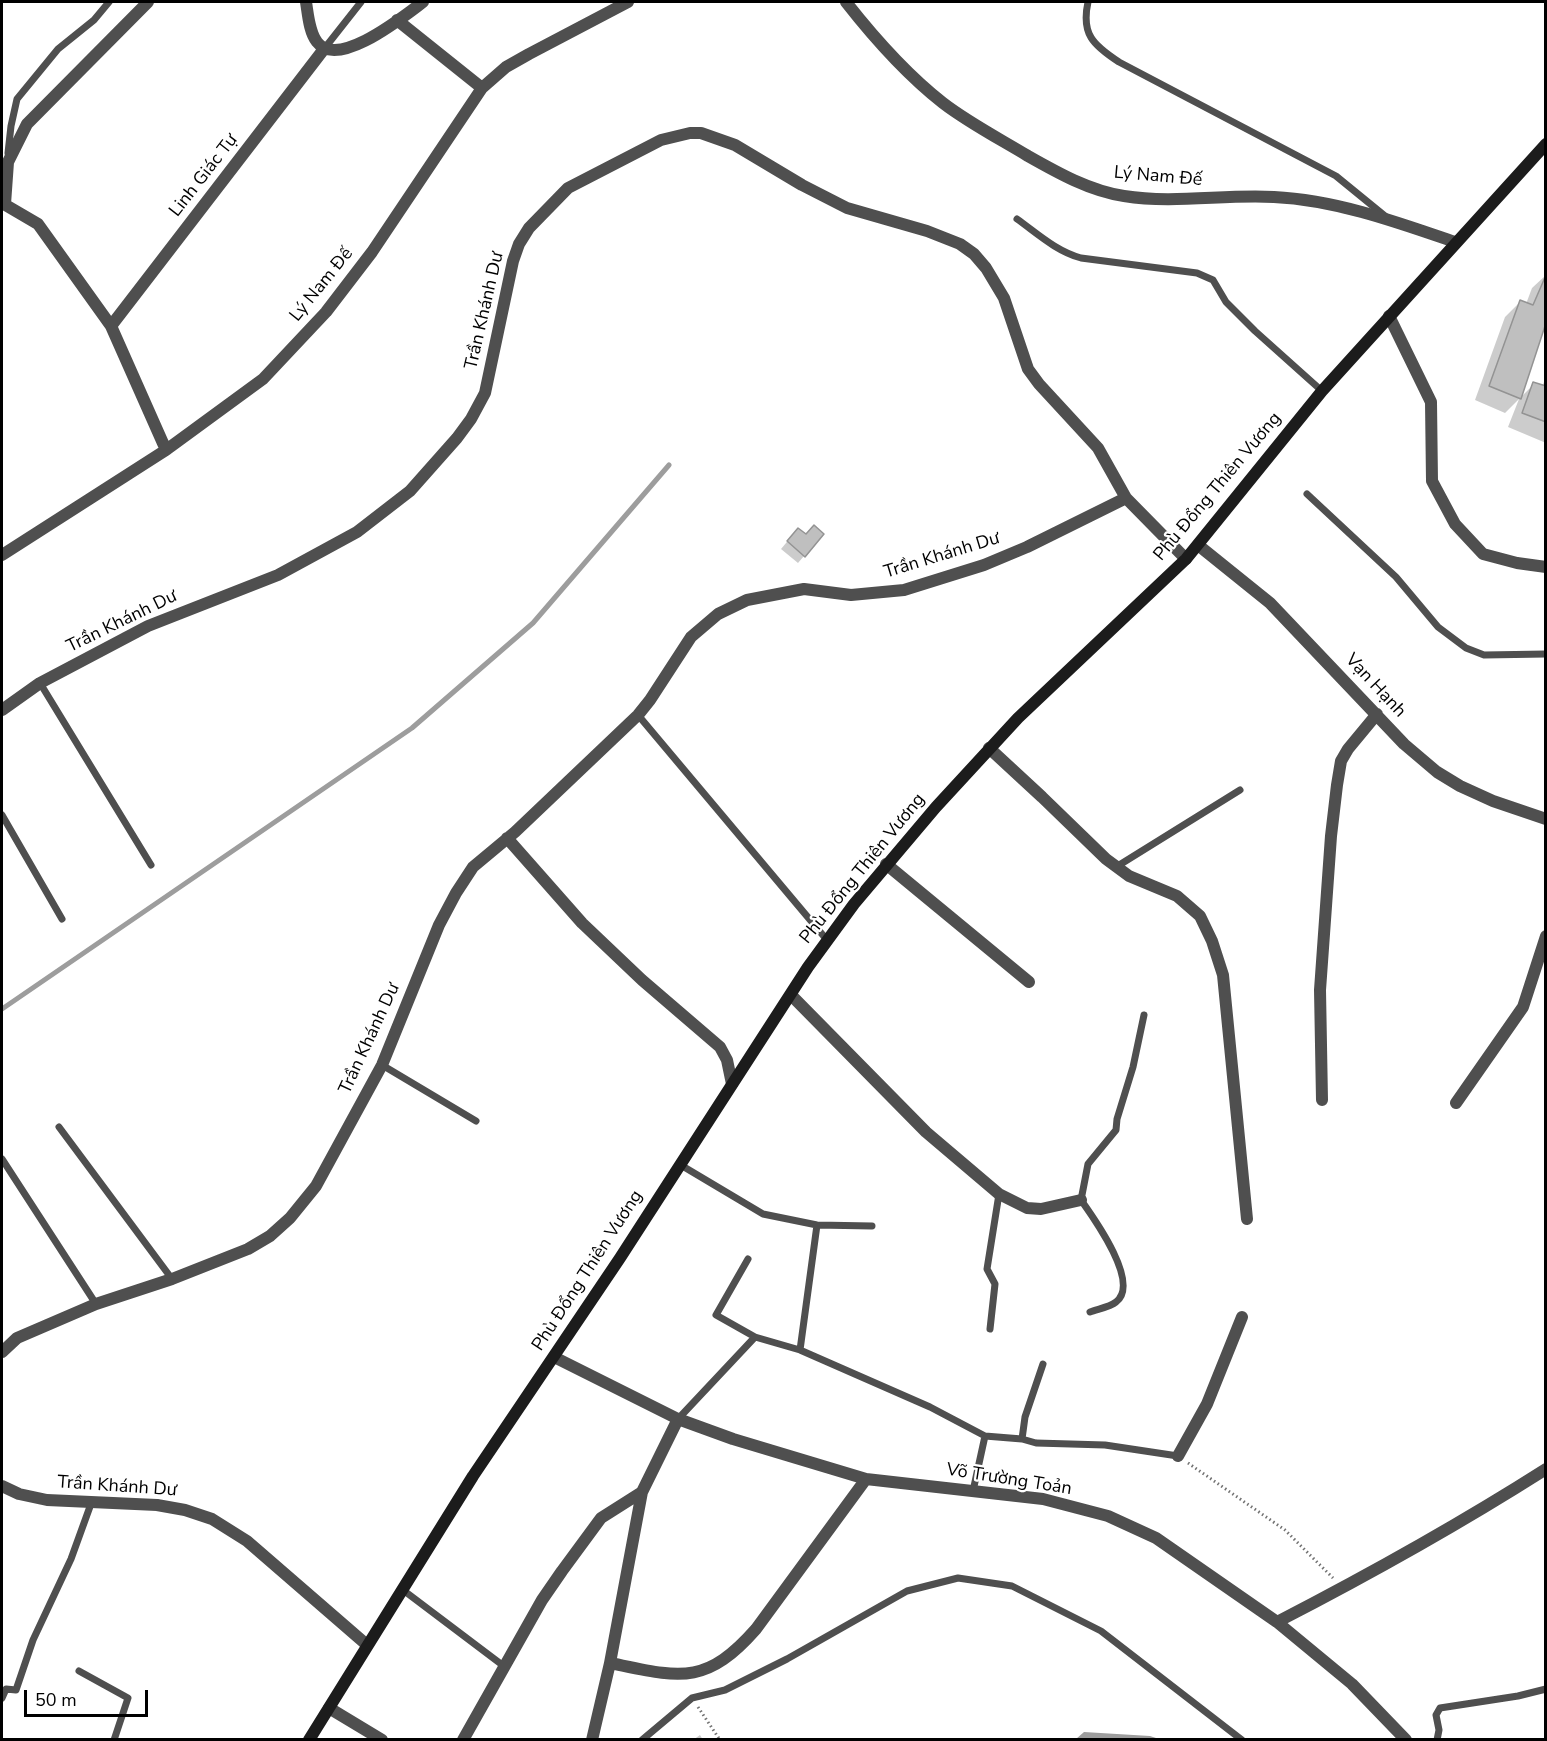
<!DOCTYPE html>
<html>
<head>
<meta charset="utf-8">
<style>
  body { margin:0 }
  #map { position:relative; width:1547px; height:1741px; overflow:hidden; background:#fff; font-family:"Nunito Sans",sans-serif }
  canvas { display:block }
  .frame { position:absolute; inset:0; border:3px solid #000; pointer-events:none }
  .scale { position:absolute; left:24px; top:1690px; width:124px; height:27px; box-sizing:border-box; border:3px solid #000; border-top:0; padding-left:8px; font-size:18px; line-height:21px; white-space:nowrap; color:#000; -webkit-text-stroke:4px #fff; paint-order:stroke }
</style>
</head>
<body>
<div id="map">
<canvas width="1547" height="1741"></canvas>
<div class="frame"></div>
<div class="scale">50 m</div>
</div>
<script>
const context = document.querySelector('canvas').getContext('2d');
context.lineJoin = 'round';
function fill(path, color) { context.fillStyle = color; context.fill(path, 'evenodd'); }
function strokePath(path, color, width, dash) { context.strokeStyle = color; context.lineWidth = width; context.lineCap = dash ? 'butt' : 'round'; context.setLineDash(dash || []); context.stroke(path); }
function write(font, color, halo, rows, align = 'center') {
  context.font = font + ' "Nunito Sans",sans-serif'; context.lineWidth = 4.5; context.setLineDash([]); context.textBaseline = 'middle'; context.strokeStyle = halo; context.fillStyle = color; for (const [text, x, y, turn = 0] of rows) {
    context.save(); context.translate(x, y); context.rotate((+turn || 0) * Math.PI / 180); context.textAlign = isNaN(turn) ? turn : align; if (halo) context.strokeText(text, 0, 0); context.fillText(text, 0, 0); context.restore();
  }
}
fill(new Path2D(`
  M1084,1732L1150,1736L1159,1739H1076Z`), '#9d9d9d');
fill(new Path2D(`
  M1546,275V331L1542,330L1520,398L1534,384L1542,387L1546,377V443L1508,427L1519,399L1505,413L1475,400L1505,317L1520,302L1526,304L1532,288Z
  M791,537L804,556L798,563L781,549Z
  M700,1735L703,1740H693Z`), '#0003');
strokePath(new Path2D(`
  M2,1009L412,728L533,623L669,465`), '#9d9d9d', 5);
const building = new Path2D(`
  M1546,275V323L1521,399L1489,386L1520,300L1533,305Z
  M1533,382L1546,386V422L1522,413Z
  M814,525L824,534L805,557L787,541L798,528L806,534Z`);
fill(building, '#bfbfbf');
strokePath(building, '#939393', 1.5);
strokePath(new Path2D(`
  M1188,1463L1285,1530L1333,1578
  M698,1707L720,1740`), '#717171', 3, [1.5, 3]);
strokePath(new Path2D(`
  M1088,2C1081,34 1093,45 1119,62L1336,176L1385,216
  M324,49L361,2
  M8,153L11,126L17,99L58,49L94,20L109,2
  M1017,219C1038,234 1056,251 1081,258L1197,273L1213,280L1226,302L1255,331L1322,391
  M1307,494L1396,577L1438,627L1466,648L1484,655L1546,654
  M40,683L151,865
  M638,715L827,940
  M2,815L62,919
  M1116,867L1240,790
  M382,1065L476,1121
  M59,1127L172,1279
  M2,1159L96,1304
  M679,1164L763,1214L817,1225L872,1226
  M748,1259L716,1315L755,1337
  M1090,1312C1098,1309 1110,1307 1116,1302C1141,1283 1093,1217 1081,1200L1088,1164L1116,1130L1117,1119L1133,1067L1144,1015
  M990,1329L995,1284L987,1269L999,1194
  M800,1350L817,1225
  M678,1419L755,1337L800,1350L930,1407L985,1436L1022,1439L1036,1443L1105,1445L1178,1456
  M1022,1439L1025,1417L1043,1364
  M973,1491L985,1436
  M403,1590L505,1667
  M79,1671L128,1698L114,1740
  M2,1698L6,1689L16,1690L33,1640L71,1559L92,1501
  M642,1740L692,1698L725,1690L787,1659L907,1591L958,1578L1012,1586L1101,1631L1242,1740
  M1437,1740L1439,1730L1436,1715L1440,1708L1518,1696L1546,1689`), '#4f4f4f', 7);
strokePath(new Path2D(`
  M306,2C308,14 309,32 317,42C338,70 404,16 423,2
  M846,2C875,39 906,74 943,103C969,123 1000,139 1028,156C1058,173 1090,191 1124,196C1174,204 1225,194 1274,197C1336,200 1397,222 1455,242
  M397,20L482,88
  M2,203L38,224L111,326L166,450
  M5,204L8,162L27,124L148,2
  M1389,316L1431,402L1432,481L1455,524L1483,554L1517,563L1546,567
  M111,326L324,49
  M1198,545L1270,603L1404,744L1437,772L1460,786L1493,801L1546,819
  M2,555L166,450L263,379L326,312L372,252L482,88L506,67L529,54L628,2
  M2,710L40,683L148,626L278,575L357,532L410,491L457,438L471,419L485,393L513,261L519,244L529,228L568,188L661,140L690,133H701L735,145L802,185L847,208L927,231L960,244L974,254L986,268L1004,298L1028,369L1039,384L1098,448L1126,498L1186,559
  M989,748L1042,797L1106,859L1129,876L1177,896L1200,916L1212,941L1223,975L1247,1219
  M507,838L582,923L642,980L720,1047L727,1060L732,1084
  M886,864L1029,982
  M791,995L926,1132L999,1194L1027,1208L1041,1209L1081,1200
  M1322,1100L1320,990L1331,836L1337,785L1341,761L1348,749L1377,714
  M1456,1103L1523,1007L1546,936
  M2,1352L17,1338L96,1304L172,1279L248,1249L270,1236L290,1218L316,1186L382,1065L439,925L456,893L473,867L515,832L638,715L650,700L691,637L718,614L747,600L804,589L851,595L904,590L984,565L1027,547L1126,498
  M554,1357L678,1419L733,1439L866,1479L1043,1499L1108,1516L1156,1538L1277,1622L1352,1684L1406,1740
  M1178,1456L1207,1404L1242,1317
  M2,1486L19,1494L47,1500L157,1505L185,1510L212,1519L247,1541L367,1645
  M1277,1622C1368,1575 1458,1525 1546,1469
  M610,1663C679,1677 705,1687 756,1629L866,1479
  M329,1708L382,1740
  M463,1740L542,1600L562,1571L601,1518L642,1492
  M592,1740L610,1663L642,1492L678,1419`), '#4f4f4f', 12);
strokePath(new Path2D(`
  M309,1740L473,1476L620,1258L808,967L854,904L936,807L1018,718L1186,559L1322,391L1546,144`), '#1c1c1c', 12);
write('18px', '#000', '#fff', [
  ["Linh Giác Tự",204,176,-52],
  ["Lý Nam Đế",1158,177,5],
  ["Lý Nam Đế",322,285,-51],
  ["Trần Khánh Dư",485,311,-77],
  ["Phù Đổng Thiên Vương",1218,487,-50],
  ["Trần Khánh Dư",942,556,-17],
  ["Trần Khánh Dư",122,622,-26],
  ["Vạn Hạnh",1375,686,47],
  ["Phù Đổng Thiên Vương",863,869,-51],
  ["Trần Khánh Dư",370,1039,-65],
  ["Phù Đổng Thiên Vương",588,1271,-57],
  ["Võ Trường Toản",1009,1480,9],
  ["Trần Khánh Dư",117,1487,4]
]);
</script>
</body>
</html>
